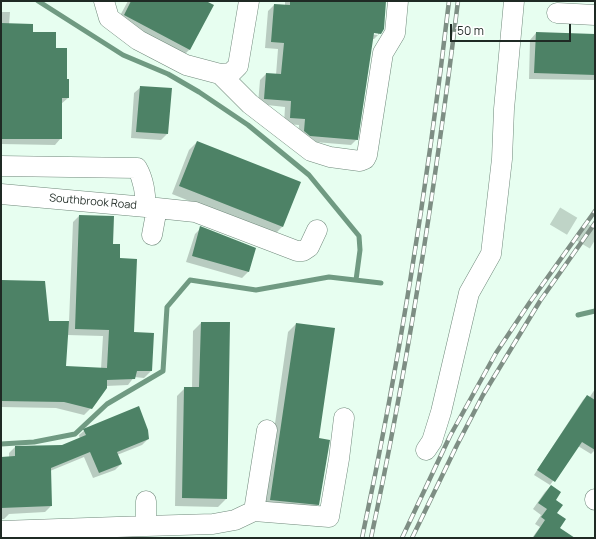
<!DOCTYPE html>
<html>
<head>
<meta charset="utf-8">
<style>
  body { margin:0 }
  #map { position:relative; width:596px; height:539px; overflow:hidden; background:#e7fef0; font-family:Manrope,sans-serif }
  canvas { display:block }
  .frame { position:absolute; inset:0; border:2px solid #1f2a24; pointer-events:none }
  .scale { position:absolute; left:450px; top:24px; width:121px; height:18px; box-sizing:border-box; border:2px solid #1f2a24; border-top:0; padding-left:5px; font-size:12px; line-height:14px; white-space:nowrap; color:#1f2a24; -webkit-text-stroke:3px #fff; paint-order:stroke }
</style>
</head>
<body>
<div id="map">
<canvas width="596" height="539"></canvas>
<div class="frame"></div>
<div class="scale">50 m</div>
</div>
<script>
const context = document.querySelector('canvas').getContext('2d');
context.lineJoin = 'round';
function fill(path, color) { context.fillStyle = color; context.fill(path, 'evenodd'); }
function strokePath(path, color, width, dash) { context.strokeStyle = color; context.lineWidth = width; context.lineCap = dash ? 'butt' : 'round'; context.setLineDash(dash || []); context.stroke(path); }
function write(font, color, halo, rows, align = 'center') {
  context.font = font + ' Manrope,sans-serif'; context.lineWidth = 3; context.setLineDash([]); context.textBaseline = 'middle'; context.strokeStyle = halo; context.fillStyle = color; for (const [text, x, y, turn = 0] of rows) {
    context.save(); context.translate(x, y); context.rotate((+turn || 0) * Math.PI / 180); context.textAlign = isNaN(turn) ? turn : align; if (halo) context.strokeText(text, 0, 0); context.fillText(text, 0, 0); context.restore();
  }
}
fill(new Path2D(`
  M128,1H204L189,50L181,58L116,23Z
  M285,1H385L380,33L374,39H372L357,139L351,145L303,141L298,137L299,125L284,124L285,107L258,104L260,80L266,74L276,75L278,49L265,48L268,11L274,5H285ZM370,32L378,33V35L369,34Z
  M1,12H10L9,25L32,33L55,49L68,98L61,104V138L55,145L1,144Z
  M536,33L595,35V80L529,79L530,40Z
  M141,87L171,89L167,134L161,140L131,138L134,93Z
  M197,142L299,183L282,227L274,235L172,194L189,150Z
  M79,216L112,245L119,259L133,333L151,371L144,378L134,377L128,385L106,386L91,408L84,415L56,408L1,407V281L48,322H69L73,222ZM67,335L103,336L101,369L65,367Z
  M201,228L255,248L248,272L242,278L186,262L195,234Z
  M201,323L226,499L218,507L175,506L177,396L185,388H192L193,331Z
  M296,324L318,439L319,504L310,512L263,508L288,332Z
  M595,389V450L591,454L578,446L550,485L534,475L583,400L587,396L589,398Z
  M86,429L148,439L142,445L117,455L121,464L115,470L93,478L84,457L50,471L51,506L45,512L9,514L4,519H1V458L9,457V453L15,447L62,446L80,439L79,435Z
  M551,486L558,528L557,538H532L540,527L535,524L541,515L533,509L545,492Z`), '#0003');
strokePath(new Path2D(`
  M38,1L123,55L168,74L199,92L248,125L309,175L359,236L360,250L356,280
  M578,315L595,311
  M1,444L34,442L75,434L107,404L163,371L167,307L190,280L256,290L329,277L381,283`), '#709a82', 5);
fill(new Path2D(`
  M131,1H206L214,5L190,50L124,15Z
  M290,1H386L384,29L381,34L374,33L358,140L310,136L304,131L305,119L290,118L291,101L264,99L266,73L281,74L284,43L271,42L274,4L290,5Z
  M1,23L33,24V32H56V48H67V79H69V98H62V139H1Z
  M536,32L595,34V75L534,73Z
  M140,86L172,88L168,134L136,132Z
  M197,141L301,182L283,227L179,186Z
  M79,215L114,216L113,244H120V258L137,259L134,332L154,333L152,371H137L135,379L107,380V388L92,409L64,402L1,401V280L45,281L49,321H69L66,366L107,368L109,330L75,329Z
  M200,226L256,248L249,272L192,256Z
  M201,322H230L227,499L182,498L184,387H199Z
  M296,323L335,328L319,438L330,440L319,505L270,500Z
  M587,395L595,400V450L582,442L555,482L537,470Z
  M139,406L148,430L149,439L117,452L122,464L99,473L90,452L51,468L52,506L1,508V457L15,456V446L62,445L86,435L83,429Z
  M551,485L561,492L556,500L563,505L557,513L566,519L560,528L575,538H533L545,520L541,517L547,509L538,503Z`), '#4d8266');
strokePath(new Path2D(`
  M555,216L595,240`), '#bfd4c7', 20, [20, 10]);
const minor = new Path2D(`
  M104,1L109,18L138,40L186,65L220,74L250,104L311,151L330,157L360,161L365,159L367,155L383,53L395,33L398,1
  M557,13L595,15
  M220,74L231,73L238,66L249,1
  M1,166L137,168C144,180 145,193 146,207
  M1,194L157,208L152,235
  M157,208L195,212L297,251H303L309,247L317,230
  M426,450L432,441L441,412L469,293L491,254L502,159L504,109L514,1
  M595,499V500
  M254,511L329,517L339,459L344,418
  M146,526L213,524L235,520L254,511L267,430
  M1,531L146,526V501`);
strokePath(minor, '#70897b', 21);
strokePath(minor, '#fff', 20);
const rail = new Path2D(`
  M362,538C400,360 428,181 449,1
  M371,538C409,361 436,181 458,1
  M402,538L450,436L496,353L530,302L595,211
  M412,538L457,445L483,395L540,301L595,223`);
strokePath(rail, '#7e8e84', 4.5);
strokePath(rail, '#fff', 3, [9]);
write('11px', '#1f2a24', '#fff', [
  ["Southbrook Road",93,202,5]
]);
</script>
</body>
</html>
